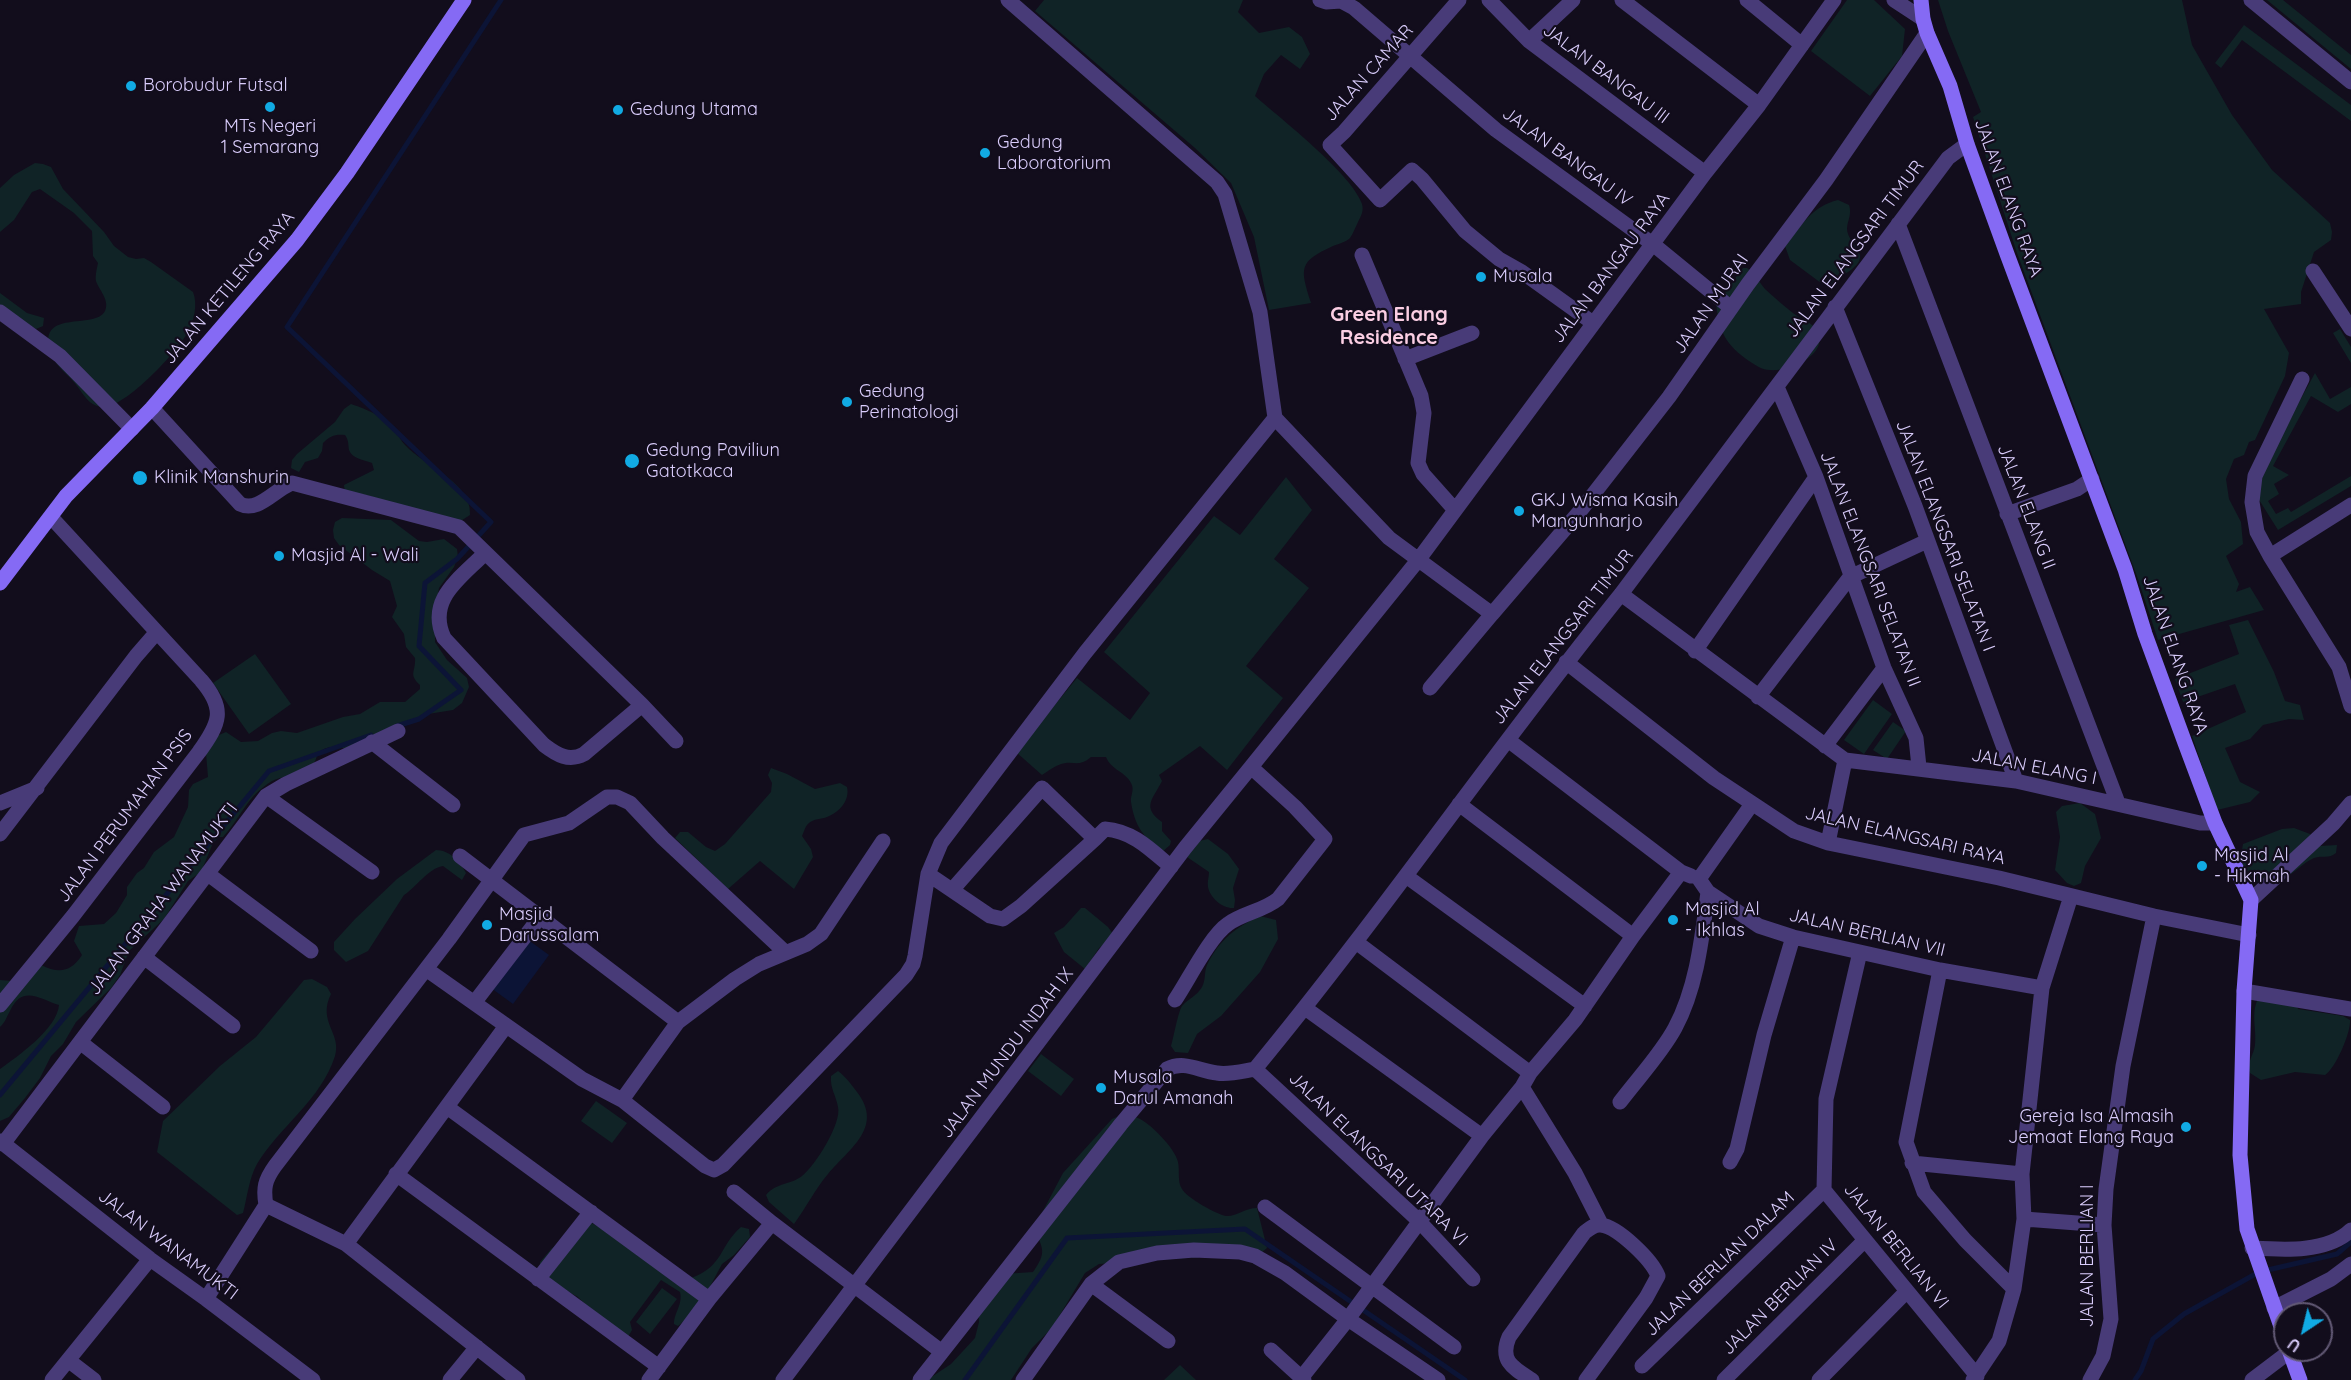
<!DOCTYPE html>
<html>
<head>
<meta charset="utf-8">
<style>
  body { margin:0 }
  #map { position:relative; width:2351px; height:1380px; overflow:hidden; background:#120d1c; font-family:Quicksand,sans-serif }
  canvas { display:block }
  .north { position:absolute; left:2273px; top:1302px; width:60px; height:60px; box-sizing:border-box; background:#120d1c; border:2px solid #625975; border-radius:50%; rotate:215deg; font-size:16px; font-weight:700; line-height:24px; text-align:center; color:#d9ccfb }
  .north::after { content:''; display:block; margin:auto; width:21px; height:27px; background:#11aae3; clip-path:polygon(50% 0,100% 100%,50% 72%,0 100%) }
</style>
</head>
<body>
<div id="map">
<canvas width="2351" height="1380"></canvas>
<div class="north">U</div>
</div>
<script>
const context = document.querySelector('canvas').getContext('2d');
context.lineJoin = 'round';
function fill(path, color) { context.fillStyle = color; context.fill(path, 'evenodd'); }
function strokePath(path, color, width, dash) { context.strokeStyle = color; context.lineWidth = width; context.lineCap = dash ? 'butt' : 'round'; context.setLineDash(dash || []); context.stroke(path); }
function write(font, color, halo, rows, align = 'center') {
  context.font = font + ' Quicksand,sans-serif'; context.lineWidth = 4.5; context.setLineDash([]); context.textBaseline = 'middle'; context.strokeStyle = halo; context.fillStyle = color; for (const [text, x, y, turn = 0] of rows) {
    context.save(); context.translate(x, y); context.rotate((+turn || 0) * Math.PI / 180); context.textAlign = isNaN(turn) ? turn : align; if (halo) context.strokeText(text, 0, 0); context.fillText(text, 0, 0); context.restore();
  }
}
fill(new Path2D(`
  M1044,0H1243L1238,12L1259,33L1289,27L1302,37L1310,54L1300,69L1281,55L1264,74L1255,96C1281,119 1352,174 1362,204C1364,211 1361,216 1358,222C1356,226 1353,234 1350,238C1346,242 1338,244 1333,246C1298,262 1300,268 1311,303L1269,310L1254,237L1231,183L1195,148L1035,11Z
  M1847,0H1874L1905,29L1902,56L1870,96L1811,51Z
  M1938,0H2182L2192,45L2232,115L2272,170L2330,223L2332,232L2331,240L2314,252L2301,292V304L2264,309L2289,353L2285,376L2255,440L2249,442L2244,455L2234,459L2226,479L2229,499L2241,522L2243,544L2226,556L2239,584L2236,592L2250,587L2264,610L2158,640L2138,579L2017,253L1973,117L1981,112L1948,31Z
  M2267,0H2283L2351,55V69Z
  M2244,25L2351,105V121L2242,40L2221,68L2215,63Z
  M35,163L43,164L51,167L63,189L104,232L114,246L128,257L136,259L144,258L151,262L193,292C198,304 194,321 188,332C178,351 122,412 100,407C88,404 84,395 77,386C70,376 56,367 51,354C35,307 95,331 105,311C110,300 99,290 96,281C95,276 97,268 98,263L93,256L92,231L74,213L40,189L32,192L14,220L0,232V188L14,175Z
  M1838,200L1849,205C1852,214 1848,219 1847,228C1847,247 1878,254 1845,274C1837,279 1834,285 1825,286L1790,260L1785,246C1801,226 1812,206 1838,200Z
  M1743,268H1747C1755,273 1759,282 1765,289C1774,297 1784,306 1793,313C1800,318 1812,323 1816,329C1832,354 1789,372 1770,370C1762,370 1755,365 1749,361C1726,345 1719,332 1716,303Z
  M0,293L27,313L44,318L43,326L36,329L0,308Z
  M2340,329L2351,347V363L2333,333Z
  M2315,373L2330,399L2351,387V404L2338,412L2311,396L2273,466L2289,475L2274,484L2279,494L2268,501L2276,514L2288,508L2291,512L2351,476V486L2278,530L2256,495L2266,462Z
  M351,404C361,407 382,416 389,422C396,428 399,439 405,445C423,465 473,483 470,515L456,524L381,505C373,491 359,496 345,494L344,485L374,470L372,463C365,460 352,459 349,450C348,444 349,441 345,435C335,434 330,436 323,443L322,451L318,458L305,462L299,472L291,468L292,460L297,454L335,422L344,409Z
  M1286,477L1312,510L1274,559L1309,588L1246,666L1283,698L1227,770L1200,746L1159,775L1162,781C1153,799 1141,807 1162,822V831L1171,841L1170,845L1161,853C1143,835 1135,827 1131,802C1130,796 1135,790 1131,783C1126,772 1111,770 1106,757H1091C1078,768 1074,760 1061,764C1055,766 1048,771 1042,775L1016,752L1077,678L1130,720L1150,693L1104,652L1214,516L1240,535Z
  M342,518L391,520L419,541L427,542L444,539L457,549L458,557L454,567L439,588L436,604L435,642L447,660L467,678L469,687L462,703L453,710L428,714L345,749C338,746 324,746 319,753C316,757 315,763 312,766C302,776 284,775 272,781C246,797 242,816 223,837H219L213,843L201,872L188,881L164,919L129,951L120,975L111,988L76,1022L63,1044L51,1056L40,1078L25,1098L9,1117L0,1121V1069C18,1056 57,1029 59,1005C40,999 22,984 10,1011C6,1018 6,1021 0,1027V980L12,981L41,965C59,974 71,972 82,955L74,941L79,926L104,924L116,913L127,895V887L137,873L144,868L154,852L174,837L188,807L189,790L193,784L208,777L206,753L212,738L226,732L241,742L258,741L272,733L281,731L297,733L343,717L360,714L380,702H405L420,689V685C408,674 416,672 415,658L406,647L404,634L392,617L397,606L390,581L372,570L339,545L334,538L333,530L335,522Z
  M2248,620L2274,672L2285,701L2300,705L2304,720L2289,719L2263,725L2250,739L2225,748L2240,782L2260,792L2250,802L2217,810L2192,736L2246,712L2235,684L2183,702L2175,679L2239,654L2229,625Z
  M255,654L291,704L249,734L213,683Z
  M1873,700L1892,714L1864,754L1844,740Z
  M1893,722L1906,731L1887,759L1873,750Z
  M771,768L787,774L815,789L840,783L847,787C850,800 840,812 827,817C822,819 813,819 809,823C805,826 804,832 802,836L811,849L813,857L794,889L760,861L728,889L675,838L680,832H688L706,847L715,851L725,844L771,792L772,783L768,775Z
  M2080,803L2095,814L2101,838L2085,866L2081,883L2074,886L2067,883L2055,870L2060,837L2056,812L2062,806Z
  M2294,828L2310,834L2320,846L2337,845L2336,853C2329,859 2322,855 2314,858C2303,863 2296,871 2287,877C2275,884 2256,884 2246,877L2240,861L2243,844L2282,829Z
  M1208,839L1228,854L1239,869L1233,888L1235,900L1234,908C1223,909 1210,898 1208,887C1207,882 1209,877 1209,872L1187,857L1189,850L1194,849L1199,841Z
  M436,850C449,850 460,861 466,873L462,880L443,866C427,869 417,887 404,895L368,951L346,962L334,950V942L355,919L397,879Z
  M1081,908H1085L1108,927L1113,934L1112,938L1099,948L1085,969L1064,952L1054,933L1064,927Z
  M1260,916L1276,920L1278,939L1260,972L1221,1016L1197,1034L1188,1053L1175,1052L1171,1046C1174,1036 1178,1012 1182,1006C1188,999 1197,996 1202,987C1206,980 1204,972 1207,965C1219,940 1236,927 1260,916Z
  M312,979L327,987L331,994C317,1022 342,1033 335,1056C321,1100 280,1126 257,1164C249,1178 247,1198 243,1213L237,1215L157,1152L163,1121L220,1066L256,1037L304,980Z
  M2259,997L2295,1001L2298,1009L2343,1016L2350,1020C2351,1033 2335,1069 2325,1075L2295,1072L2261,1080L2250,1073C2246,1062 2254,1055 2255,1045C2257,1029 2250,1012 2259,997Z
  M1041,1054L1074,1079L1061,1096L1028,1071Z
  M838,1071C846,1077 851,1084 857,1092C884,1127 850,1148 828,1174C815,1189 806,1208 794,1224L769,1202L766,1195C777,1182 791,1185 802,1176C815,1166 842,1123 838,1107C836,1095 830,1089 831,1076Z
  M596,1101L627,1123L612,1143L581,1121Z
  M1119,1116C1125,1116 1132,1116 1138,1118C1150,1123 1175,1148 1178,1162C1180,1171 1177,1181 1182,1189C1187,1198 1216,1214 1226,1216C1236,1217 1245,1208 1257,1208L1267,1248L1261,1253L1099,1264L1085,1273L1052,1328L1032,1348L1011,1380H927L951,1364L975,1338L979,1322L978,1304L1004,1274L1033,1272C1047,1252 1043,1249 1034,1228L1063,1173L1112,1119Z
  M588,1221L691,1278C724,1266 719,1246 741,1227L749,1229L750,1237L734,1255L722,1264L698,1309L678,1326L674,1324C674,1312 683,1305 680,1292L661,1280L630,1322L632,1330L628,1337L591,1310L578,1297L558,1286L540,1270V1262L551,1249Z
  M662,1288L677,1299L650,1334L636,1322Z
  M1180,1365L1196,1380H1164Z`), '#102326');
fill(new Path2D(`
  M527,939L549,955L513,1004L491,988Z`), '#0c1436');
strokePath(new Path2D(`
  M397,726L419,719L461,690L419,646L425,583L457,559L491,522L287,327L501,0
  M0,1095L269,771L371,735
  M965,1380L1067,1238L1245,1229L1465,1380
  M2135,1380L2141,1371L2153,1339L2184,1314L2259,1272L2337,1254L2351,1242`), '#0c1436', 5);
strokePath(new Path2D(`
  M1008,0L1217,182L1225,194L1260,312L1275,418L1389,538L1492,614L1581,510L1669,397L1748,284L1826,180L1927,33
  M1320,0L1326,2L1341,1L1354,8L1496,130L1654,245L1731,308
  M1459,0L1344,132L1330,145L1380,200L1412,170L1422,179L1465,231L1499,259L1522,272L1593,323
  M1489,0L1529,41L1705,173
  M1622,0L1759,105
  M1747,0L1802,45
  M1894,0L1923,19
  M2251,0L2351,82
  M1529,41L1573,0
  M1898,224L2118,803
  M1362,255L1421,396L1424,413L1418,463L1423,474L1455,510
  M2313,271L2351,329
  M1835,307L1915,506L2016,781
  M0,312L60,356L132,429
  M1405,359L1472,333
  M1777,387L1816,477L1884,668L1916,738L1919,767
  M152,408L240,504C258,513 274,490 292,483L459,527L642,705L676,741
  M2351,505L2270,556L2339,667L2351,706
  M2007,514L2077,489L2092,479
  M485,553C461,578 426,599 444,638L544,745C557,755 569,762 584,754L642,705
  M2270,556L2257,532L2252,502L2255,476L2302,379
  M1621,594L1845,760L2016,781L2200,823H2215
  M1695,651L1816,477
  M1566,662L1714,778L1794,831L1828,843L1999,878L2154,916L2249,935
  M1430,688L1492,614
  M1758,697L1850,577L1927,541
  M1508,740L1681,872L1691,876
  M372,742L453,805
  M1825,746L1884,668
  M266,796L372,872
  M0,803L37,788
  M1459,804L1633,936
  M0,834L136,656L156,633
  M1828,843L1845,760
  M460,856L678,1022
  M208,874L311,951
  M928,874L990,916L1003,919L1021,906L1095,839
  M1406,876L1585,1006
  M1699,879L1708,892L1759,926L1793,937L1940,970L2042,988
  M1699,879L1752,804
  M952,890L1042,788L1095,839L1105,829C1133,831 1151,850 1171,867
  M2251,900L2333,824L2351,803
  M1356,942L1530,1073
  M1860,952L1826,1099L1824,1190L1977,1376
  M144,957L233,1026
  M426,969L582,1079L622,1100L705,1166L714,1170L723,1165L906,975L913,964L915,956L928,874L941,843L1085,653L1275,418
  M1940,970L1906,1142L1924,1192L1965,1240L2014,1289
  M2244,991L2351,1009
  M1175,1000C1188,981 1210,936 1228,924C1243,913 1263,911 1278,899L1325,839L1295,807L1251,767L1419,559L1705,173L1759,105L1834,0
  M474,1003L540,917
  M0,1005L73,916L199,752C220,723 226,709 201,680L51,517
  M1305,1008L1482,1136
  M80,1042L163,1107
  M1255,1069C1382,915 1495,750 1621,594L1948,158L1967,144
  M1255,1069L1418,1220L1473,1279
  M1522,1087L1575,1173L1601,1224
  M622,1100L678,1022L735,979L759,964L807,944L821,934L883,841
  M1620,1102C1638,1078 1661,1054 1675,1028C1697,987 1702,937 1708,892
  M447,1107L709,1299
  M0,1141L150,1259L206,1299L313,1380
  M3,1144L266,796L286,784L398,731
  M1730,1162L1737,1149L1764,1035L1793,937
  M1912,1163L2022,1174
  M396,1174L659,1367
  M734,1192L772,1223
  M266,1205C263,1188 265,1180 275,1166L449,939L524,835L569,823L607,797H617L630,803L663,838L786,953
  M1265,1207L1454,1347
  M2024,1219L2104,1225
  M346,1244L506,1026
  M2252,1248C2284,1250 2327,1253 2351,1230
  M538,1279L591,1212
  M1091,1284L1168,1341
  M206,1299L266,1205L346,1244L518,1380
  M2274,1308L2331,1279L2351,1264
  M1271,1350L1304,1380
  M68,1360L94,1380
  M1642,1366L1824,1190
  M1302,1377L1348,1319L1482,1136L1522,1087L1530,1073L1575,1020L1633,936L1681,872
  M52,1380L150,1259
  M450,1380L477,1347
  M649,1380L709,1299L772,1223L942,1352
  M783,1380L1185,848L1251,767
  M920,1380L1121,1124L1167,1069C1184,1060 1199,1071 1217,1073C1229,1075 1243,1071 1255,1069
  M1023,1380L1091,1284L1119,1262L1157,1253L1194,1250L1240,1252L1255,1256L1285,1273L1348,1319L1438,1380
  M1532,1380C1513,1368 1499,1361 1509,1337L1584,1233C1589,1229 1594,1224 1601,1225C1618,1227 1652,1260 1658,1276L1646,1298L1586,1380
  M1724,1380L1864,1241
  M1819,1380L1907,1291
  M1973,1380L1999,1341L2014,1289L2024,1219L2022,1174L2042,988L2071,896
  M2090,1380L2103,1356L2111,1319L2104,1225L2106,1189L2123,1066L2154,916
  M2252,1380L2289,1352`), '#483b78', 15);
strokePath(new Path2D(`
  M1921,0L1923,19L1927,33L1950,86L1967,144L2007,254L2125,569L2145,634L2185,743L2215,823L2251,900L2244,991L2240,1155L2247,1229L2285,1338
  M0,583L66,496L152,408L297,240L347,173L464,0
  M2289,1350L2300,1380`), '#856af4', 15);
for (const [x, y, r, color] of [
  [131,86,6,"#11aae3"],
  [270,107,6,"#11aae3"],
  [618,110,6,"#11aae3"],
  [985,153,6,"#11aae3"],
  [1481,277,6,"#11aae3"],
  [847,402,6,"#11aae3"],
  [632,461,8,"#11aae3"],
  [140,478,8,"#11aae3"],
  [1519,511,6,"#11aae3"],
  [279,556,6,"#11aae3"],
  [2202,866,6,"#11aae3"],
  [1673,920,6,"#11aae3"],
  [487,925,6,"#11aae3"],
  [1101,1088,6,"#11aae3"],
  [2186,1127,6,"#11aae3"]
]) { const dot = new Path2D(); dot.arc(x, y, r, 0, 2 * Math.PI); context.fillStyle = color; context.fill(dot); strokePath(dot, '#120d1c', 2); }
write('18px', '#d9ccfb', '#120d1c', [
  ["JALAN CAMAR",1369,73,-48],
  ["JALAN BANGAU III",1606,74,37],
  ["JALAN BANGAU IV",1567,157,36],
  ["JALAN ELANG RAYA",2008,198,70],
  ["JALAN ELANGSARI TIMUR",1855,249,-53],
  ["JALAN BANGAU RAYA",1611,268,-53],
  ["JALAN KETILENG RAYA",229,288,-50],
  ["JALAN MURAI",1711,304,-55],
  ["JALAN ELANG II",2026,507,69],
  ["JALAN ELANGSARI SELATAN I",1945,536,69],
  ["JALAN ELANGSARI SELATAN II",1870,569,69],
  ["JALAN ELANGSARI TIMUR",1563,637,-52],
  ["JALAN ELANG RAYA",2175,655,71],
  ["JALAN ELANG I",2034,767,11],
  ["JALAN PERUMAHAN PSIS",125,816,-53],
  ["JALAN ELANGSARI RAYA",1905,836,13],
  ["JALAN GRAHA WANAMUKTI",163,899,-53],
  ["JALAN BERLIAN VII",1867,933,13],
  ["JALAN MUNDU INDAH IX",1007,1053,-53],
  ["JALAN ELANGSARI UTARA VI",1378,1159,44],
  ["JALAN WANAMUKTI",168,1245,37],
  ["JALAN BERLIAN VI",1896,1246,51],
  ["JALAN BERLIAN I",2088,1256,-90],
  ["JALAN BERLIAN DALAM",1720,1264,-44],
  ["JALAN BERLIAN IV",1780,1297,-45]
]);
write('18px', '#d9ccfb', '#120d1c', [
  ["Borobudur Futsal",143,86],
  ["Gedung Utama",630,110],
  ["MTs Negeri",270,127,"center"],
  ["1 Semarang",270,148,"center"],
  ["Gedung",997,143],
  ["Laboratorium",997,164],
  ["Musala",1493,277],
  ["Gedung",859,392],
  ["Perinatologi",859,413],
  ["Gedung Paviliun",646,451],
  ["Gatotkaca",646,472],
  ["Klinik Manshurin",154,478],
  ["GKJ Wisma Kasih",1531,501],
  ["Mangunharjo",1531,522],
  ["Masjid Al - Wali",291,556],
  ["Masjid Al",2214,856],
  ["- Hikmah",2214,877],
  ["Masjid Al",1685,910],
  ["- Ikhlas",1685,931],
  ["Masjid",499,915],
  ["Darussalam",499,936],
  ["Musala",1113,1078],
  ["Darul Amanah",1113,1099],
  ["Gereja Isa Almasih",2174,1117,"right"],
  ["Jemaat Elang Raya",2174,1138,"right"]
], 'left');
write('bold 20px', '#fbcee3', '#120d1c', [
  ["Green Elang",1389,315],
  ["Residence",1389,338]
]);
</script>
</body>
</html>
